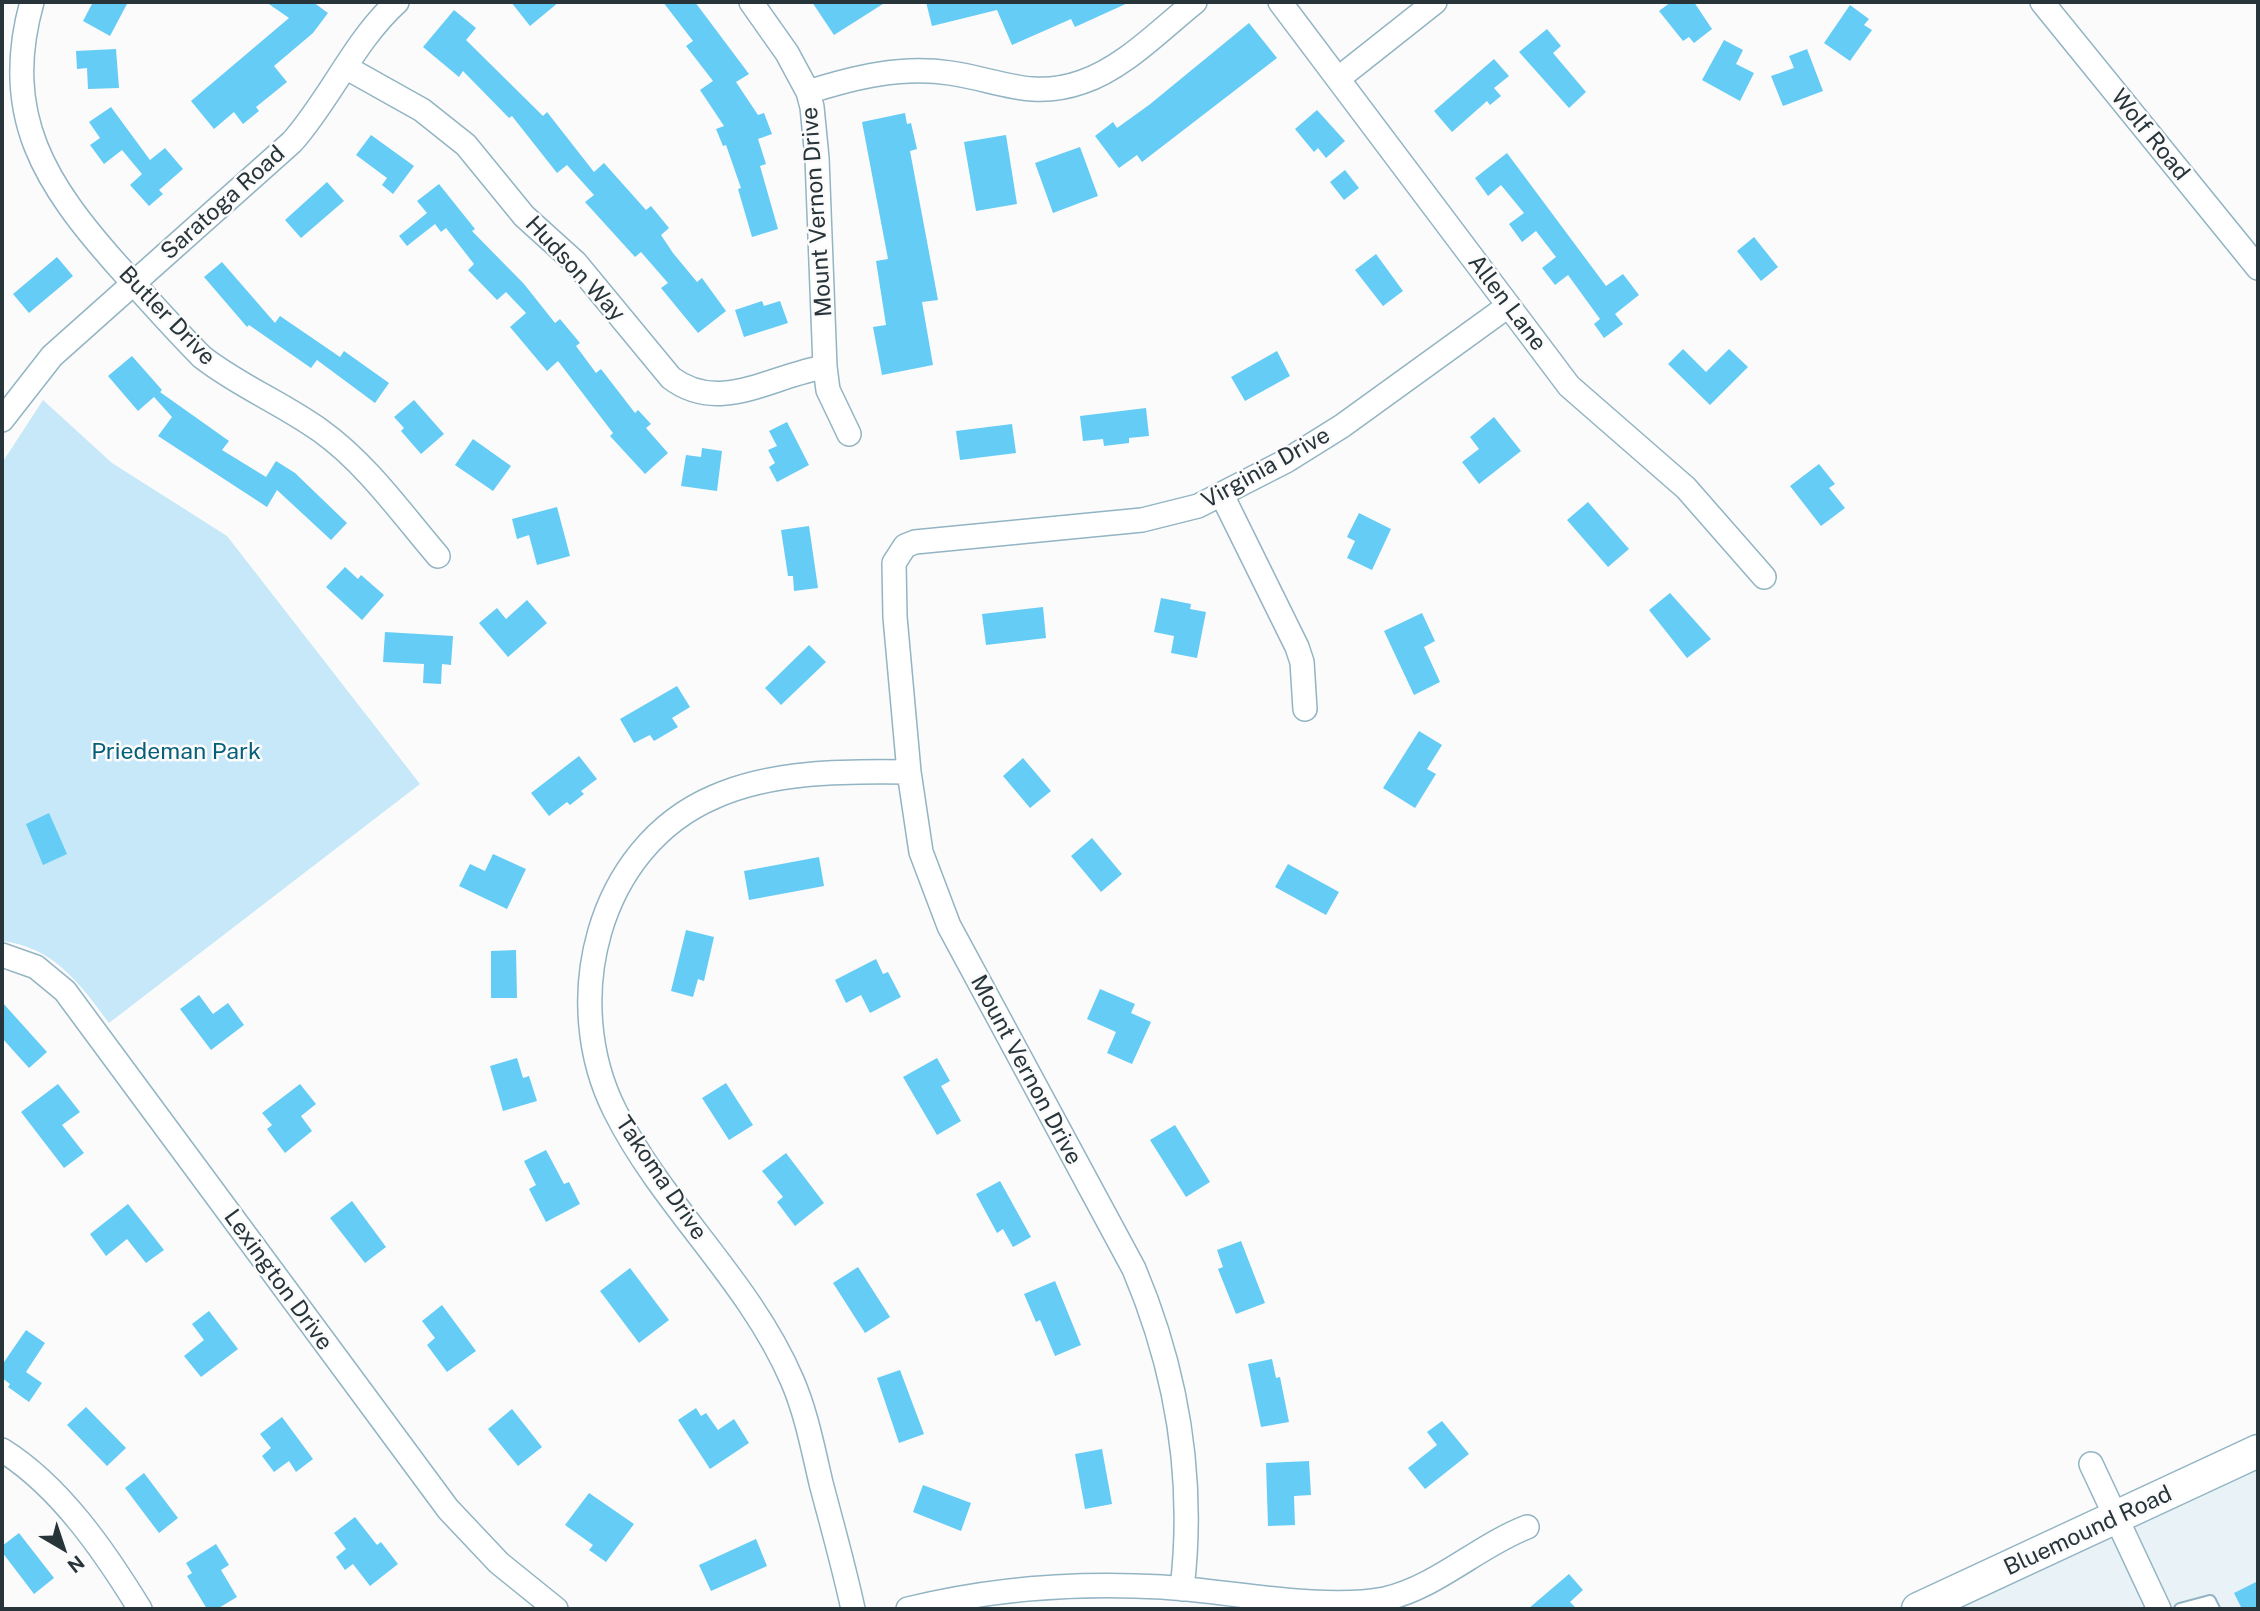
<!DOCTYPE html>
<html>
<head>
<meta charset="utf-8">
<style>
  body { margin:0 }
  #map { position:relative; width:2260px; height:1611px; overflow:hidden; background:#fbfbfb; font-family:"Public Sans",sans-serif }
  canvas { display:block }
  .frame { position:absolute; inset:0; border:4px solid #27343a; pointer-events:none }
  .north { position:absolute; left:28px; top:1513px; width:70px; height:70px; -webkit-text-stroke:5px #fbfbfb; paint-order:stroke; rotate:141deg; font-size:19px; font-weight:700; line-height:28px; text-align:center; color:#27343a }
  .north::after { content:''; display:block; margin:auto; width:24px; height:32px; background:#27343a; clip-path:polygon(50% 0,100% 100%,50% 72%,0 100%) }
</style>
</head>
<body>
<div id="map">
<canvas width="2260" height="1611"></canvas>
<div class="frame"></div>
<div class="north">N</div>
</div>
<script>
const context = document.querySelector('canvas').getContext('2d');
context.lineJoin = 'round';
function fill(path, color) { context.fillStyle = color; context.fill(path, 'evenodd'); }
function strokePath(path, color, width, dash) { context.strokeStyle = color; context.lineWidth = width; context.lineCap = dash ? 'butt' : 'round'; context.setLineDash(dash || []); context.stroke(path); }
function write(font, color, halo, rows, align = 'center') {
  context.font = font + ' "Public Sans",sans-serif'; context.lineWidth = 5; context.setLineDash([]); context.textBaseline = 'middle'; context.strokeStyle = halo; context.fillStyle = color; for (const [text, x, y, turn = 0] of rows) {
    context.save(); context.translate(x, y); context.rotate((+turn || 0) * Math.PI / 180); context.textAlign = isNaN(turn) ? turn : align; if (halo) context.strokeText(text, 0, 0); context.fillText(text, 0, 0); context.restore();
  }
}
fill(new Path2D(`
  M2258,1451V1609H1918Z`), '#e9f2f6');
fill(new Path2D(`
  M43,400L112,463L227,536L420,784L109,1023C80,984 54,947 2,941V463Z`), '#c6e8f8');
fill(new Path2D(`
  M93,2H128L110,36L83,21Z
  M266,2H313L328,13L313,33L274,66L287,82L256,107L259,111L243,124L234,112L214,129L191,101L289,18Z
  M511,2H559L530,26Z
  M663,2H695L749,74L736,82L758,115L764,113L772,134L758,139L766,164L760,166L778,229L752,237L738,189L741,188L726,145L723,146L716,129L724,126L700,90L713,81L686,46L693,41Z
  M812,2H886L834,35Z
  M926,2H1130L1075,27L1071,19L1012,45L997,10L932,26Z
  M1671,2H1694L1712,29L1694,43L1689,37L1683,41L1659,11Z
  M1850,5L1869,19L1864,25L1872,30L1850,61L1824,43Z
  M454,10L476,28L466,40L543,116L547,112L594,172L604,163L646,210L651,206L669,228L661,235L673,253L697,282L702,278L726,311L698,333L661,288L668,283L641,252L635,257L585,202L594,195L567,165L557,173L512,116L509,118L463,71L459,77L423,47Z
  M1249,23L1277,58L1142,162L1137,155L1119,168L1095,136L1113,122L1117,128L1149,105Z
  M1547,29L1561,46L1553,53L1586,92L1569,108L1519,52Z
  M1724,40L1743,50L1736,64L1754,73L1740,101L1702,80Z
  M116,49L119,88L88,89L87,68L77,69L76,51Z
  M1807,49L1823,91L1783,106L1771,76L1794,68L1789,56Z
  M1494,59L1509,76L1494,88L1501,96L1490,105L1487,101L1452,132L1434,111Z
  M111,107L150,160L165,148L183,169L159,190L163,194L149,206L130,185L142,174L122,150L104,164L90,145L100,138L89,122Z
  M1317,110L1345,141L1326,158L1318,148L1314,152L1295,129Z
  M905,113L907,124L911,123L917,149L910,151L938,300L922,302L933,365L882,375L873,327L886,325L876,261L888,259L862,122Z
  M371,135L414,166L393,194L382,185L387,178L356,155Z
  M1006,135L1017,204L976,211L964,142Z
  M1080,147L1098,196L1053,213L1035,163Z
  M1507,153L1606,286L1623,274L1639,295L1615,314L1623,324L1604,338L1594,324L1600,319L1568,275L1555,285L1542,268L1556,257L1536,231L1522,242L1509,224L1524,213L1501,185L1488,196L1475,178Z
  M1345,170L1359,188L1344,200L1330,182Z
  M327,182L344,201L301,238L285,220Z
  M439,184L475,229L472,231L524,284L555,323L560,319L580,343L576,346L596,373L601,369L635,413L638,410L651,424L646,428L668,453L645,474L610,436L613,433L558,361L547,371L510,327L526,313L506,292L497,300L468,270L474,264L446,228L441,232L435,224L407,246L399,236L427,213L417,201Z
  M1754,237L1778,267L1761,281L1737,251Z
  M1376,254L1403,291L1383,306L1355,270Z
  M57,257L73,276L29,313L13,294Z
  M222,262L275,323L280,316L340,357L344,351L389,383L375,403L317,360L311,368L249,325L247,327L204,277Z
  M762,301L764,306L780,301L788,323L744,337L735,310Z
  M1683,349L1706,372L1729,349L1748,367L1710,405L1668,364Z
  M1277,351L1290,376L1245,401L1231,377Z
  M132,356L162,390L160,392L229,441L222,450L266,477L276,461L295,473L347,523L331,540L277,490L267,507L158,436L172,417L154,397L138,411L108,376Z
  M414,400L444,434L421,454L401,431L404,428L394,417Z
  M1146,408L1149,436L1129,438V443L1104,446L1103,439L1083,441L1080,416Z
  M1494,417L1521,451L1479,484L1462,462L1479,449L1470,437Z
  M787,422L809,465L777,482L769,467L775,463L768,450L777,446L769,431Z
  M1012,424L1016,453L960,460L956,431Z
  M473,439L511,466L493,491L455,465Z
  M702,448L722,451L717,491L681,486L686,455L701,457Z
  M1819,464L1835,484L1829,488L1845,508L1821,526L1790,486Z
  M1588,502L1629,549L1608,567L1567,520Z
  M557,507L570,556L537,565L529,535L517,539L512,519Z
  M1359,513L1391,529L1372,570L1347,558L1355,541L1347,537Z
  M809,526L818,588L794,591L793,576H788L781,530Z
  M345,567L358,579L361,575L384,595L362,620L326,587Z
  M1670,593L1711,639L1687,658L1649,610Z
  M1161,598L1191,604L1190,609L1206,612L1197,658L1171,653L1174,636L1154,632Z
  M527,600L547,623L508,657L479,623L497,608L506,619Z
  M1043,607L1046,638L986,645L982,614Z
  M1422,613L1435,641L1424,647L1440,682L1414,695L1384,631Z
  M385,632L453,636L451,665L442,664L441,684L423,683L424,664L383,662Z
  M809,645L826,662L781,705L765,688Z
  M677,686L690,707L672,718L678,727L654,741L650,735L634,743L620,719Z
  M1419,731L1442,745L1427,769L1436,774L1415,808L1383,788Z
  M579,756L597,779L581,791L584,794L570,805L567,802L549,816L531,793Z
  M1023,758L1051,791L1030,808L1003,776Z
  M49,813L67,854L43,865L26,824Z
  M1092,838L1122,874L1101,892L1071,856Z
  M493,854L526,869L507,909L459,886L470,864L485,871Z
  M819,857L824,886L749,900L744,871Z
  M1288,864L1339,892L1326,915L1275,887Z
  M686,930L714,937L704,981L698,979L693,997L671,991Z
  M516,950L517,998H491V951Z
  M876,959L883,974L888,972L901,997L870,1013L861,995L846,1003L835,980Z
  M1100,989L1135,1004L1131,1013L1151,1022L1132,1064L1107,1053L1116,1032L1087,1019Z
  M199,995L213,1014L228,1003L244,1025L211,1050L180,1009Z
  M2,1002L47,1052L29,1068L2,1038Z
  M517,1058L523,1078L529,1076L537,1101L503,1111L490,1066Z
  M937,1058L950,1081L941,1086L961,1121L937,1135L903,1077Z
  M726,1083L753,1125L729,1140L702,1098Z
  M58,1084L80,1112L62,1125L84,1153L64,1168L21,1112Z
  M300,1084L316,1104L301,1116L312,1131L285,1153L267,1129L272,1125L262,1113Z
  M1175,1125L1210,1182L1186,1197L1150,1140Z
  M546,1150L564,1184L569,1182L580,1204L546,1222L529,1189L536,1185L524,1161Z
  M786,1153L824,1203L795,1226L777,1202L783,1197L762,1171Z
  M1000,1181L1031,1237L1013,1247L1003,1229L997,1233L976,1194Z
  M352,1201L386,1247L365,1263L330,1218Z
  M128,1204L164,1250L146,1263L127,1239L106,1256L90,1234Z
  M1241,1241L1265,1303L1236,1314L1218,1269L1223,1267L1217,1250Z
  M858,1267L890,1317L865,1333L833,1283Z
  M630,1268L669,1320L639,1343L600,1291Z
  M1055,1281L1081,1345L1055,1356L1040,1320L1036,1322L1024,1294Z
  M442,1305L476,1351L447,1372L427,1345L435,1338L422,1321Z
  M209,1311L238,1349L201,1377L184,1356L204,1340L192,1324Z
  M26,1330L45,1343L26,1372L42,1383L29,1402L8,1387L10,1384L2,1378V1365Z
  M1272,1359L1276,1378L1280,1377L1289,1422L1261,1427L1248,1364Z
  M900,1370L924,1434L899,1443L877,1378Z
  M86,1407L126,1448L107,1466L67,1425Z
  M696,1408L701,1416L706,1413L718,1430L734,1419L749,1443L710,1469L678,1420Z
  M512,1409L542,1447L518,1466L488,1429Z
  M282,1417L313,1459L296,1472L289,1461L274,1472L262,1456L271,1448L260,1434Z
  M1442,1421L1469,1454L1425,1489L1408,1468L1437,1445L1427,1432Z
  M1102,1449L1112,1504L1085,1509L1075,1454Z
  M1309,1461L1311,1495L1294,1496L1295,1525L1268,1526L1266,1463Z
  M144,1473L178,1518L159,1533L125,1488Z
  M923,1485L971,1503L961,1531L913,1512Z
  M589,1493L634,1524L606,1562L589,1550L593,1545L565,1525Z
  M355,1517L377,1545L381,1542L398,1564L370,1586L353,1564L345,1570L336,1557L346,1549L334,1533Z
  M19,1533L54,1578L34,1594L2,1552V1546Z
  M756,1539L767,1566L711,1591L699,1565Z
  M216,1544L229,1565L221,1570L237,1597L217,1609H207L187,1576L192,1573L186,1563Z
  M1569,1574L1583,1590L1570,1602L1577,1609H1528Z
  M2258,1581V1609H2242L2234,1593Z`), '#65ccf5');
const lane = new Path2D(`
  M2180,1609L2210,1601L2214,1609`);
const street = new Path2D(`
  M32,2C0,116 46,185 118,266C146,297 173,328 202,357C239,386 282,403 321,431C367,464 402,514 438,556
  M751,2L787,53L808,92L812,107L817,158L825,367L828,390L849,434
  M1280,2L1569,386L1686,488L1764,577
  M2042,2L2258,268
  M347,68L422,110L466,145L524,216L576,263L671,378C720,415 772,375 825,367
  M1339,78L1435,2
  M808,92C855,77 901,66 950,73C999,80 1031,100 1082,82C1124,68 1161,29 1195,2
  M2,420L52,356L292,142C331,98 354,41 397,2
  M1222,495L1297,647L1302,662L1305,709
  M2,955L36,967L65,991L448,1509L499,1563L556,1609
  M2,1450C60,1486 105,1552 140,1609
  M2091,1464L2159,1609
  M1182,1589C1195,1479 1177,1371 1134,1269L949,926L921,852L909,772L895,617L894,563L905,546L915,542L1142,520L1198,506L1286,461L1342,426L1508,306
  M853,1609C844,1567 832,1525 821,1483C813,1449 806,1412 792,1380C749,1280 663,1207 615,1111C560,1002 596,848 714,797C772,771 845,771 909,772
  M908,1609C993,1588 1075,1582 1162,1587C1229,1591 1321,1611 1385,1599C1437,1587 1478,1546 1527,1527`);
const secondary = new Path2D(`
  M1918,1609L2258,1451`);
strokePath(lane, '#92b4c3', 14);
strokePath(street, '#92b4c3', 26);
strokePath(secondary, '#92b4c3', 35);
strokePath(lane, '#fff', 10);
strokePath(street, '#fff', 23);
strokePath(secondary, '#fff', 32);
write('23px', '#27343a', '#fbfbfb', [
  ["Wolf Road",2150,135,51],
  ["Saratoga Road",223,203,-42],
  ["Mount Vernon Drive",817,212,-94],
  ["Hudson Way",575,269,47],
  ["Allen Lane",1507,303,53],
  ["Butler Drive",167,316,46],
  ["Virginia Drive",1266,468,-29],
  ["Mount Vernon Drive",1026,1070,62],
  ["Takoma Drive",661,1178,56],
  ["Lexington Drive",278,1280,54],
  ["Bluemound Road",2088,1531,-25]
]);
write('23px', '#065f7a', '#fbfbfb', [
  ["Priedeman Park",176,752]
]);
</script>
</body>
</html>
